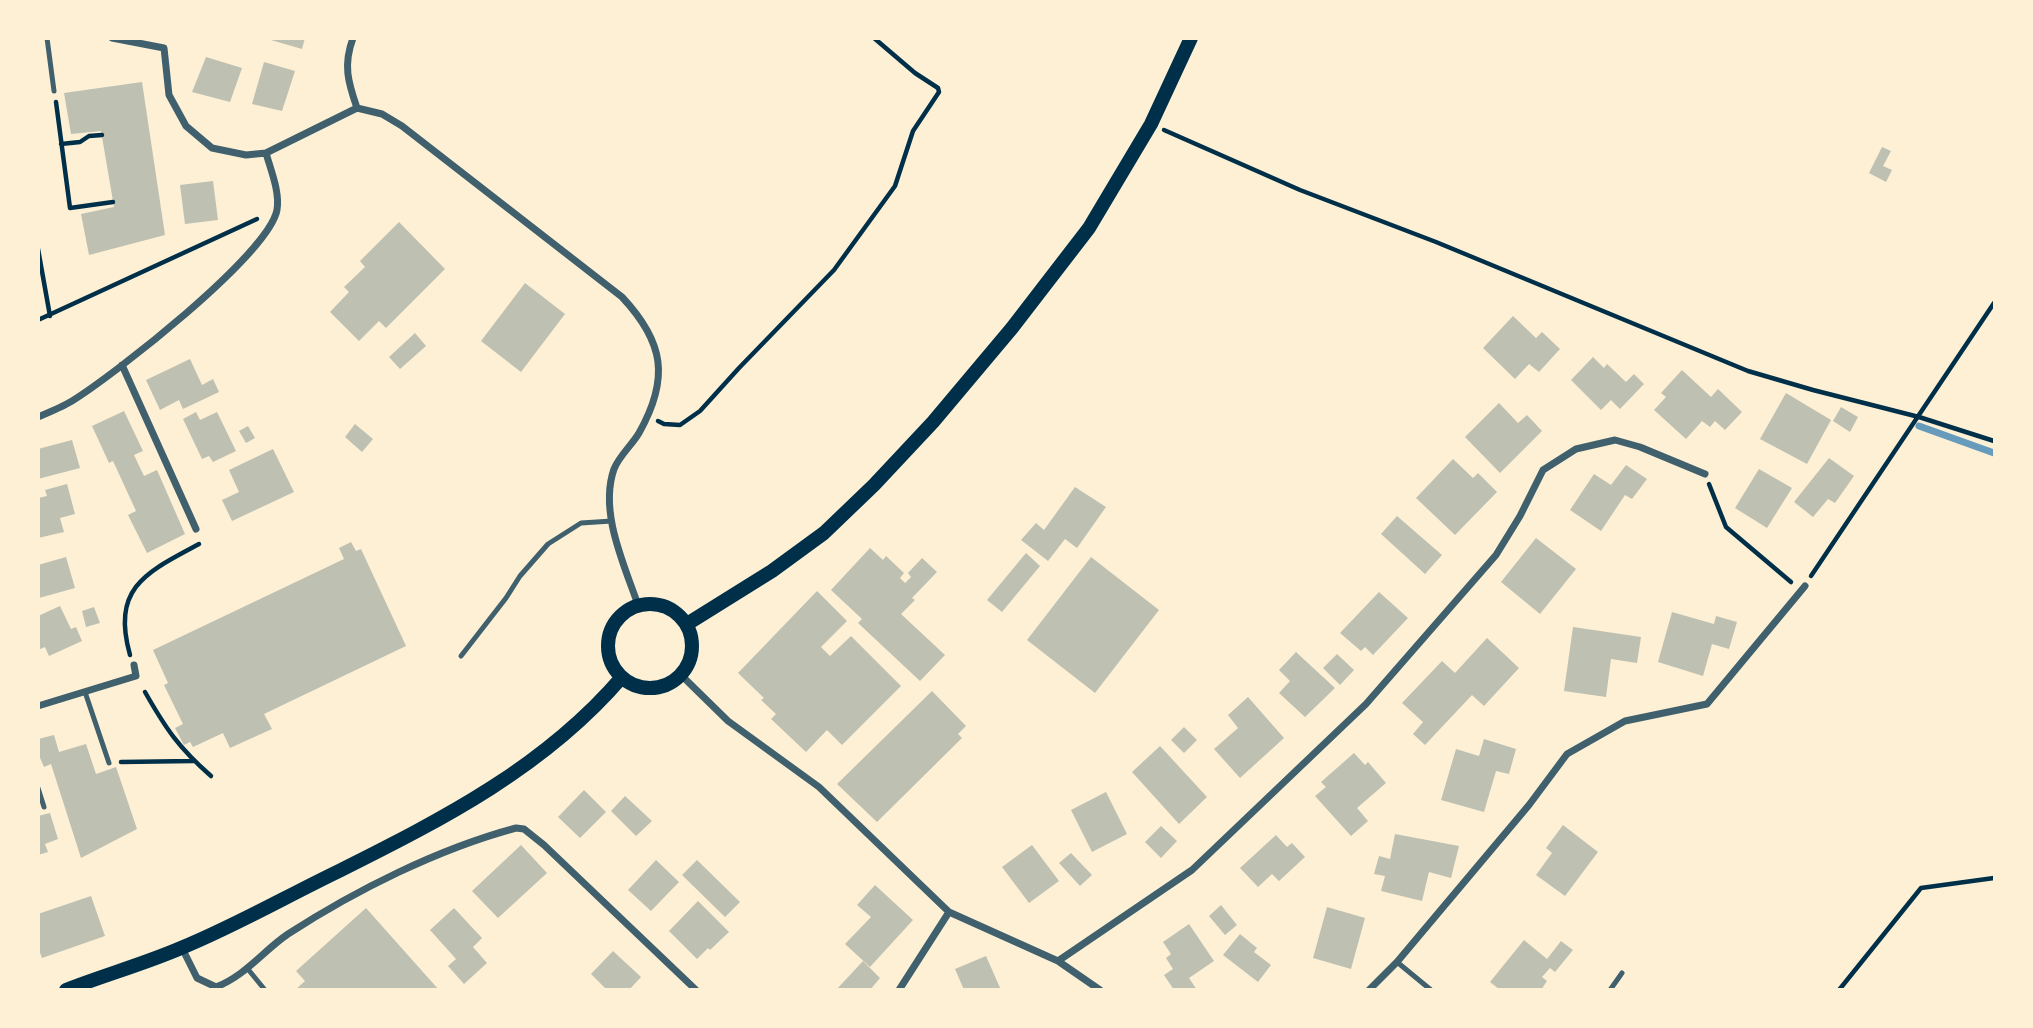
<!DOCTYPE html>
<html>
<head>
<meta charset="utf-8">
<style>
  body { margin:0 }
  #map { position:relative; width:2033px; height:1028px; overflow:hidden; background:#fdf0d5; font-family:Poppins,sans-serif }
  canvas { display:block }
  .frame { position:absolute; inset:0; border:40px solid #fdf0d5; pointer-events:none }
</style>
</head>
<body>
<div id="map">
<canvas width="2033" height="1028"></canvas>
<div class="frame"></div>
</div>
<script>
const context = document.querySelector('canvas').getContext('2d');
context.lineJoin = 'round';
function strokePath(path, color, width, dash) { context.strokeStyle = color; context.lineWidth = width; context.lineCap = dash ? 'butt' : 'round'; context.setLineDash(dash || []); context.stroke(path); }
function fill(path, color) { context.fillStyle = color; context.fill(path, 'evenodd'); }
strokePath(new Path2D(`
  M1919,426L1994,453`), '#669bbc', 7);
fill(new Path2D(`
  M264,38H305L302,49Z
  M206,57L242,68L230,102L192,92Z
  M264,62L295,71L282,111L252,104Z
  M142,82L165,235L89,255L81,214L114,207L101,131L71,134L64,93Z
  M1882,147L1891,151L1883,166L1892,170L1886,182L1869,173Z
  M213,181L218,220L185,224L180,185Z
  M399,222L445,269L386,328L379,321L359,341L330,312L349,292L344,287L365,267L360,261Z
  M525,283L565,314L521,372L481,341Z
  M1513,316L1536,338L1542,332L1560,349L1539,372L1529,364L1515,379L1483,348Z
  M415,333L426,346L400,369L389,357Z
  M1593,357L1604,368L1607,364L1626,382L1634,374L1644,384L1620,409L1611,400L1601,410L1571,380Z
  M190,359L202,385L213,379L219,392L183,409L179,400L160,410L146,380Z
  M1682,370L1711,397L1718,389L1742,412L1725,430L1715,421L1710,427L1702,421L1686,439L1654,410L1666,397L1661,393Z
  M1786,393L1831,420L1807,464L1760,439Z
  M1499,403L1518,423L1527,415L1542,431L1500,473L1465,437Z
  M1841,407L1858,417L1850,432L1833,421Z
  M124,411L143,451L134,455L144,476L157,470L185,534L147,553L128,515L136,511L113,461L109,463L92,426Z
  M196,412L200,420L217,412L236,451L213,462L209,456L202,459L183,419Z
  M355,424L373,439L362,452L345,437Z
  M248,426L255,438L246,443L239,431Z
  M72,440L80,468L38,479V449Z
  M273,449L294,492L232,521L222,500L239,492L229,470Z
  M1829,458L1854,476L1835,503L1828,499L1813,517L1794,502Z
  M1453,459L1473,478L1478,473L1497,492L1455,535L1416,498Z
  M1626,465L1647,479L1632,499L1625,495L1601,531L1570,510L1594,474L1611,485Z
  M1759,469L1792,488L1767,528L1735,508Z
  M67,484L75,514L60,518L64,532L38,538V498L47,496L45,490Z
  M1075,487L1106,507L1077,548L1065,539L1048,561L1021,540L1036,523L1044,530Z
  M1397,516L1442,555L1425,574L1381,534Z
  M1536,538L1576,569L1540,614L1501,582Z
  M351,542L356,551L361,549L406,646L264,714L272,729L230,748L223,733L193,747L190,742L184,745L175,728L183,724L164,685L168,683L153,650L344,559L339,548Z
  M870,548L883,560L886,556L904,573L900,578L905,583L911,577L908,573L922,558L937,572L912,598L915,600L901,614L945,655L920,681L858,623L862,619L831,590Z
  M1026,553L1040,566L1002,612L987,600Z
  M66,557L75,588L39,598L38,565Z
  M1091,557L1159,610L1095,693L1027,640Z
  M817,591L847,621L821,647L830,656L851,636L901,686L842,745L827,730L806,752L771,719L776,714L761,700L764,698L738,673Z
  M1379,592L1408,618L1373,655L1365,647L1361,651L1340,633Z
  M60,606L71,629L76,627L82,641L49,656L45,647L38,650V616Z
  M94,607L100,623L86,627L82,611Z
  M1672,612L1714,624L1716,616L1737,622L1729,649L1712,644L1703,676L1658,662Z
  M1573,627L1641,637L1637,663L1611,659L1606,697L1564,691Z
  M1487,638L1519,668L1484,706L1472,695L1425,745L1413,734L1423,722L1402,703L1442,661L1455,673Z
  M1296,652L1335,688L1305,717L1279,693L1290,681L1279,670Z
  M1337,654L1354,670L1340,685L1323,668Z
  M932,691L966,726L958,734L962,738L877,822L837,784Z
  M1248,697L1284,738L1240,778L1214,749L1238,728L1228,715Z
  M1184,727L1197,740L1184,753L1171,740Z
  M54,735L59,752L86,744L96,774L116,767L137,829L81,858L51,764L44,767L38,753V739Z
  M1484,739L1516,749L1509,774L1496,771L1484,812L1441,800L1456,749L1479,756Z
  M1160,746L1207,797L1179,824L1132,772Z
  M1354,753L1365,765L1368,762L1386,783L1357,808L1368,821L1351,836L1315,796L1326,787L1321,782Z
  M584,790L606,812L580,838L558,817Z
  M1106,792L1127,834L1092,852L1071,810Z
  M625,796L652,821L636,836L611,811Z
  M50,813L58,839L45,844L48,852L38,855V816Z
  M1563,825L1598,852L1565,896L1536,875L1552,853L1546,848Z
  M1161,826L1177,841L1161,858L1145,842Z
  M1395,834L1459,846L1451,878L1429,872L1422,901L1381,891L1385,876L1374,874L1379,856L1390,859Z
  M1276,835L1287,847L1292,843L1305,857L1279,881L1272,874L1258,887L1240,868Z
  M521,845L547,873L498,918L472,891Z
  M1032,845L1059,881L1029,903L1002,867Z
  M1071,853L1092,875L1080,886L1059,863Z
  M656,860L679,882L651,911L628,890Z
  M697,860L740,902L725,917L682,875Z
  M875,885L913,920L870,967L845,944L871,917L857,905Z
  M91,896L105,936L42,958L38,947V914Z
  M698,901L729,932L710,950L708,948L697,959L669,931Z
  M1221,905L1237,925L1225,935L1209,916Z
  M1327,907L1365,918L1351,969L1313,958Z
  M366,908L439,990H295L305,981L296,971Z
  M454,908L482,938L473,947L487,963L464,984L448,966L456,959L430,930Z
  M1189,924L1214,961L1189,978L1197,990H1174L1164,975L1173,969L1166,958L1171,954L1163,942Z
  M1240,934L1257,948L1254,952L1271,965L1258,982L1223,955Z
  M1524,940L1547,959L1561,941L1573,950L1555,972L1550,968L1542,977L1547,981L1541,990H1500L1490,982Z
  M613,951L641,977L629,990H607L591,974Z
  M986,956L1001,990H964L955,969Z
  M863,961L880,978L870,990H836Z`), '#bec0b2');
strokePath(new Path2D(`
  M56,102L70,208L113,202
  M1164,130L1300,190L1436,242L1748,371L1813,390L1919,417L1994,441
  M61,144L80,142L89,136L102,135
  M38,249L50,316
  M38,320L257,219
  M658,421L664,424L680,425L700,411L739,368L834,270L895,186L913,131L939,92L938,88L915,73L874,38
  M1709,484L1726,527L1791,582
  M1811,576L1994,303
  M130,655C111,587 147,572 199,544
  M145,692C166,729 179,748 211,776
  M121,762L193,761
  M1839,990L1921,888L1994,878`), '#003049', 4.5);
strokePath(new Path2D(`
  M47,38L54,91
  M461,656L506,598L520,576L548,544L581,523L612,521
  M85,692L109,763
  M38,788L44,807
  M1397,962L1431,990
  M247,968L265,990
  M1610,990L1622,973`), '#3f606c', 5);
strokePath(new Path2D(`
  M112,38L164,48L169,95L186,126L212,148L246,155L266,153
  M357,108L382,114L402,126L622,297C664,342 670,378 639,433C632,445 619,456 614,469C599,512 624,564 638,605
  M122,365L196,529
  M38,417C50,412 62,407 72,401C114,375 268,255 277,210C280,192 271,171 266,153L357,108C348,82 343,65 353,38
  M681,675L728,721L819,787L949,912L1058,961L1100,990
  M38,706L136,676L134,665
  M182,948L197,978L216,987C245,976 263,951 288,934C356,890 438,849 516,828L524,829L544,845L696,990
  M1058,961L1192,870L1366,704L1496,555L1520,516L1543,470L1576,449L1615,440L1640,447L1705,474
  M899,990L949,912
  M1369,990L1397,962L1529,805L1567,754L1625,721L1707,704L1805,586`), '#3f606c', 7);
strokePath(new Path2D(`
  M608 646a42 42 0 1 1 84 0a42 42 0 1 1-84 0Z
  M687,624L772,571L824,533L874,485L933,422L1012,328L1089,228L1151,124L1191,38
  M66,990C104,975 144,964 181,948C235,926 287,896 339,871C443,819 545,767 622,677`), '#003049', 14);
</script>
</body>
</html>
